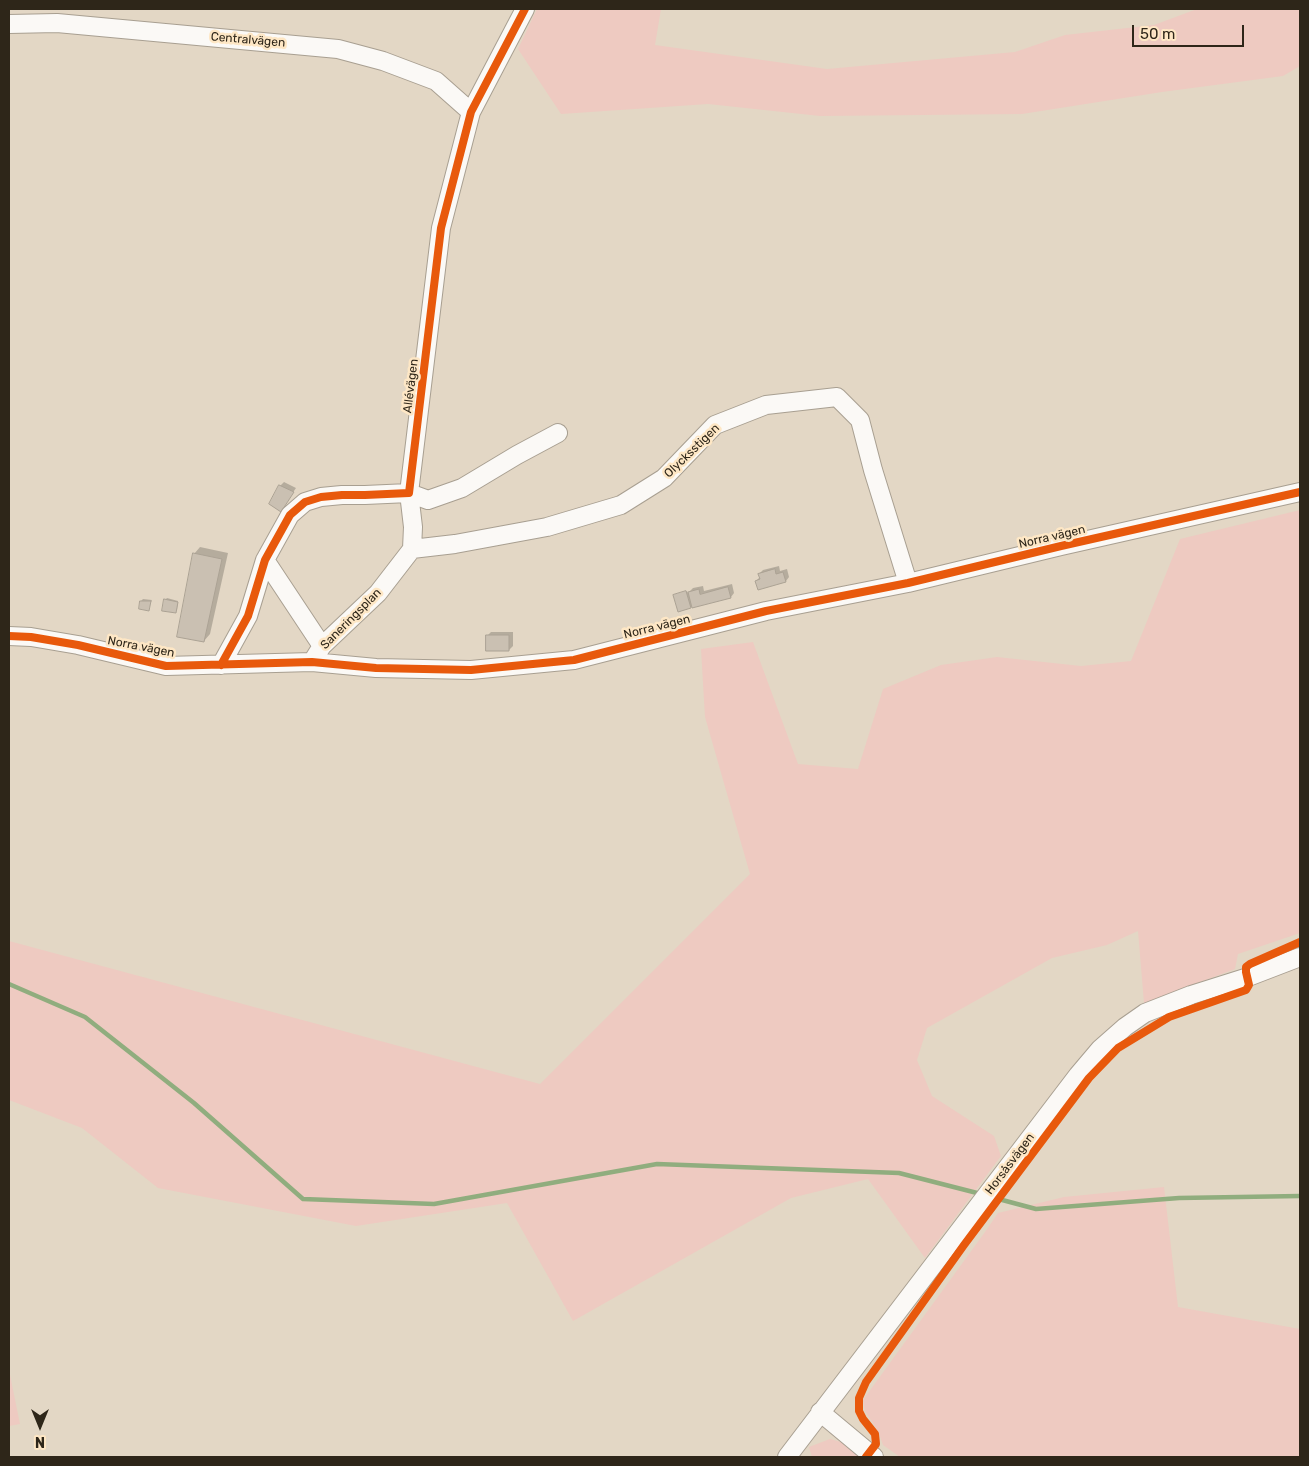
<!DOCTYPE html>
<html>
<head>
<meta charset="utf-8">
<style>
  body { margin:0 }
  #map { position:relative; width:1309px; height:1466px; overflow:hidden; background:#e3d7c5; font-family:Rubik,sans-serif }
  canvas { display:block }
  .frame { position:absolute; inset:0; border:10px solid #2e2619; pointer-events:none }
  .north { position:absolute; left:15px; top:1401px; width:50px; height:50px; -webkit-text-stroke:4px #fee7c5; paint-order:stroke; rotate:180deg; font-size:14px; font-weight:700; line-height:20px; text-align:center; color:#2e2619 }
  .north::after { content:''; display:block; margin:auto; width:18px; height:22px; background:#2e2619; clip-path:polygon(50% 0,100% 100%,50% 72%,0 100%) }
  .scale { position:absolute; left:1132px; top:25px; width:112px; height:22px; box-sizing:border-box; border:2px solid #2e2619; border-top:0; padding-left:6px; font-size:15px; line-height:18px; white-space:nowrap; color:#2e2619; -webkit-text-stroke:4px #fee7c5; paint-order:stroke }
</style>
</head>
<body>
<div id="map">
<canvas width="1309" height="1466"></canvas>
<div class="frame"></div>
<div class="north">N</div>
<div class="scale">50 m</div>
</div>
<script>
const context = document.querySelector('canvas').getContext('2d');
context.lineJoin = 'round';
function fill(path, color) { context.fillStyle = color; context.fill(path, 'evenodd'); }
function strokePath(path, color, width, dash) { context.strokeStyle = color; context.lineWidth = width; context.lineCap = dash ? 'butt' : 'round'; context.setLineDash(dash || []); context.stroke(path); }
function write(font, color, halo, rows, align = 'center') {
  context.font = font + ' Rubik,sans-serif'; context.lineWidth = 5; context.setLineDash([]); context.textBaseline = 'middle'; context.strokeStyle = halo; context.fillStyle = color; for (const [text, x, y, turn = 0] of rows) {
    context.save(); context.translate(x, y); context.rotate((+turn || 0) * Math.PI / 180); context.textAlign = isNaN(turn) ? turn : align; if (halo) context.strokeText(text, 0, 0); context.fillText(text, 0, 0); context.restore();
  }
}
fill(new Path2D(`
  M537,9H661L655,45L827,69L1015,52L1065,35L1154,25L1197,9H1300V66L1283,76L1162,92L1022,114L820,116L708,104L561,114L518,49Z
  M1300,510V933L1238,954L1235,969L1144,1003L1138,931L1107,945L1052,958L927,1028L917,1060L932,1096L994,1136L1001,1156L925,1258L868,1179L791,1198L573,1321L507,1203L356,1226L158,1188L82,1128L9,1100V941L540,1084L750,874L705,717L701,649L753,642L798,764L858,769L883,689L941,665L997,657L1081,666L1131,661L1180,539Z
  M1164,1187L1178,1307L1300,1329V1457H900L883,1445L878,1431L865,1411L863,1400L985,1232L998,1213L1064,1197Z
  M9,1370L20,1424L9,1426Z
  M830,1439L841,1442L862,1457H812L809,1447Z`), '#eecac1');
fill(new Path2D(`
  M284,482L296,488L281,510L280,486Z
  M200,547L228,553L210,634L204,641L194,554Z
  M779,566L780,571L787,569L789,577L786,581H756L760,577L759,574L763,570Z
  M732,584L734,593L731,597L692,605L690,607L674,595L687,591L688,593L693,588L703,586L704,591Z
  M167,598L178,601L177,610L175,612L165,600Z
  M143,599L152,600L148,609L141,601Z
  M491,632H513V646L509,650L487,636Z`), '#0003');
strokePath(new Path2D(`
  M9,984L85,1017L194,1103L303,1199L434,1204L657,1164L899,1173L981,1194
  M991,1197L1036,1209L1179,1198L1300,1196`), '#90ad7e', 4.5);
const building = new Path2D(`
  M279,485L294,492L281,512L269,504Z
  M193,553L222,559L204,642L177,637Z
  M775,569L776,574L783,572L786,582L758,590L755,581L760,579L758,574Z
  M728,587L731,598L692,608L688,592L699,589L700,594Z
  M686,591L691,608L678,612L673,595Z
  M164,599L178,602L176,613L162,611Z
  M140,601H151L149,611L139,609Z
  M486,635H509V651H486Z`);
fill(building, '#cac0b2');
strokePath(building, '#aba294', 1);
const street = new Path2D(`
  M9,24L57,23L338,49L383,61L436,81L471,112
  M409,493L428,500L462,488L517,455L558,433
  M412,549L455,544L547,527L621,505L664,478L715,425L766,405L837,397L860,420L873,470L908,583
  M265,560L322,646
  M9,636L31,637L78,645L166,666L312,662L376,668L471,670L574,660L766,611L908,583L1061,546L1300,492
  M312,662L322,646L378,593L412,549L413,527L409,493
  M221,665L248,616L265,560L290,515L305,502L321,497L342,495H365L409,493L441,228L471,112L525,9
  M820,1412L874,1457
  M787,1457L1078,1075L1100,1049L1125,1027L1145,1013L1191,995L1248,977L1300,957`);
strokePath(street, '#a89f91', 20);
strokePath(street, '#fbf9f6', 18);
strokePath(new Path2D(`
  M9,636L31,637L78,645L166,666L312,662L376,668L471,670L574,660L766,611L908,583L1061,546L1300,492
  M221,665L248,616L265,560L290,515L305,502L321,497L342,495H365L409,493L441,228L471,112L525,9
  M866,1457L876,1444L875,1434L863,1419L859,1411V1398L866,1382L964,1245L1089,1078L1118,1048L1169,1017L1246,990L1249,985L1246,972V967L1250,964L1300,942`), '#e8590c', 8);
write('12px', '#2e2619', '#fee7c5', [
  ["Centralvägen",248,40,5],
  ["Allévägen",411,386,-83],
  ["Olycksstigen",692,451,-44],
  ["Norra vägen",1052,537,-13],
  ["Saneringsplan",351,619,-45],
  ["Norra vägen",657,627,-14],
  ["Norra vägen",141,647,11],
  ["Horsåsvägen",1010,1164,-53]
]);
</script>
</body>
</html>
